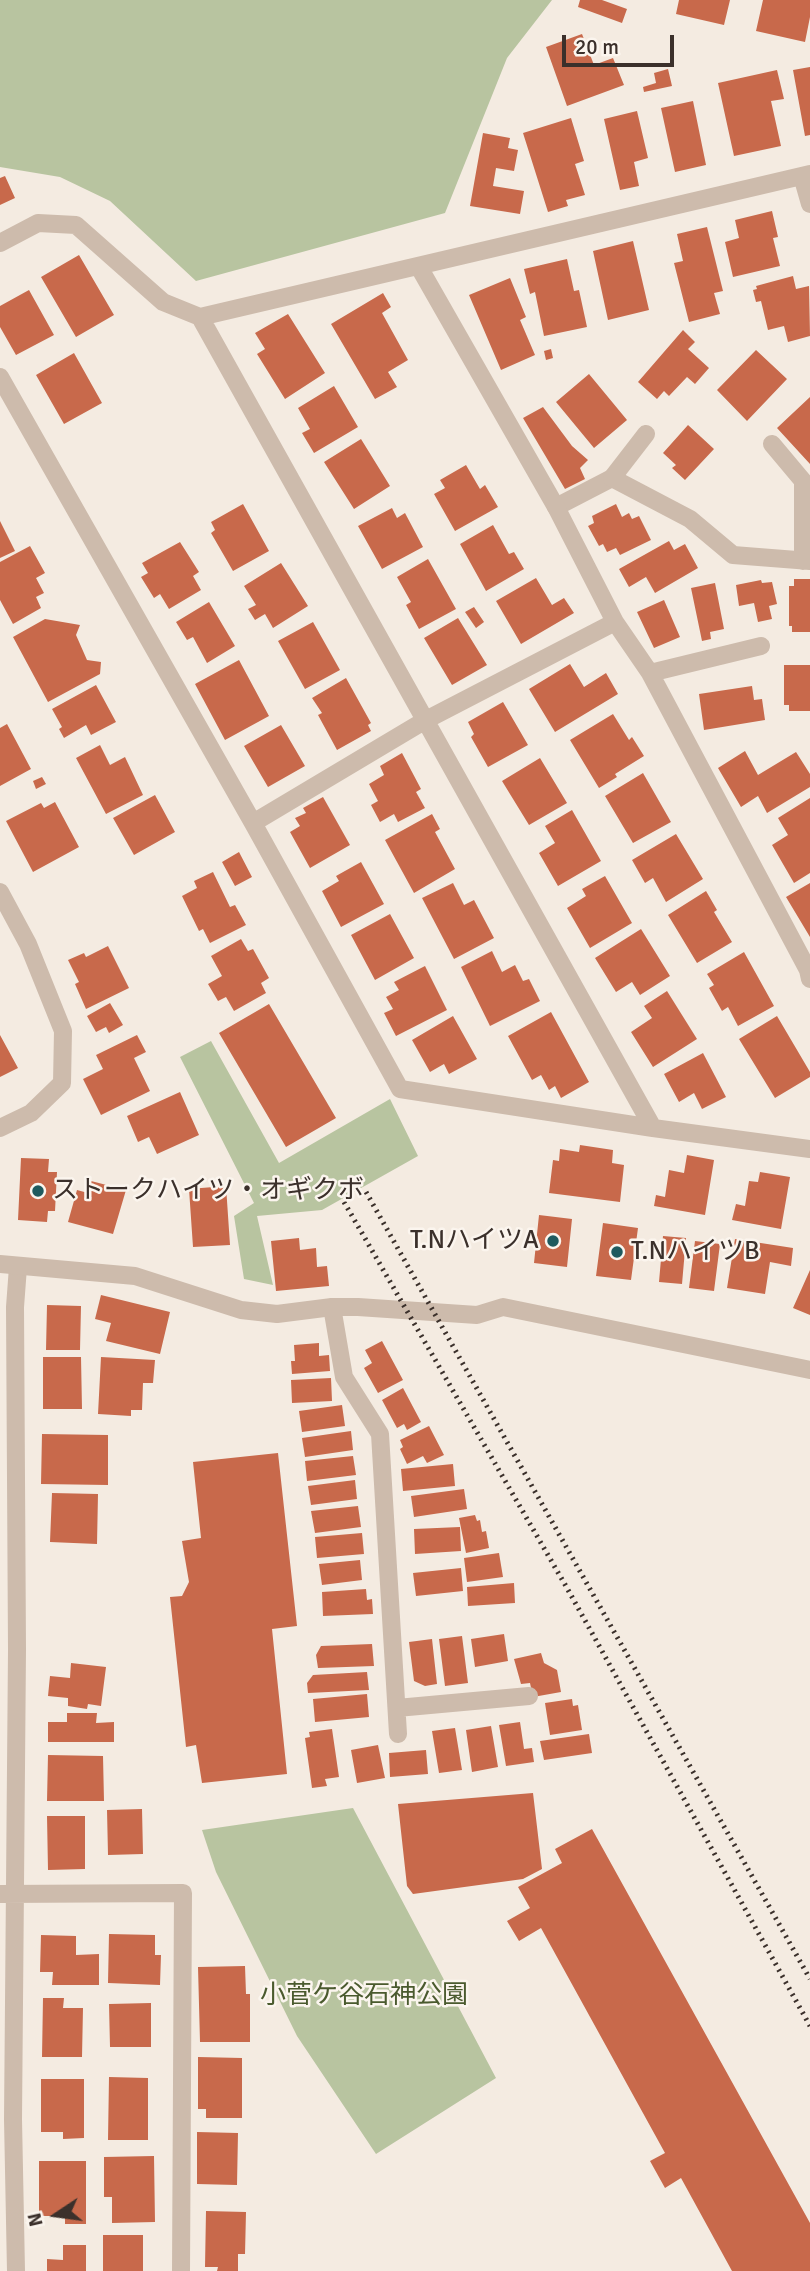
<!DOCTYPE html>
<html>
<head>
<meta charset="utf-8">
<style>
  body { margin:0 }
  #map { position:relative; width:810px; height:2271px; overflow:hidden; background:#f4ebe1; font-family:Signika,sans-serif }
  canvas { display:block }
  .north { position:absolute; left:21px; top:2180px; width:70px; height:70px; -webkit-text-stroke:5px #fbf5ee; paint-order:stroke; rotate:257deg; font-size:19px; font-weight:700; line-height:28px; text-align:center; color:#3b302b }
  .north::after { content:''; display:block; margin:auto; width:24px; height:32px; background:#3b302b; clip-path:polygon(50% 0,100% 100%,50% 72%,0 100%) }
  .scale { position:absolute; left:562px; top:35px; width:112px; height:32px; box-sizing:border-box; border:4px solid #3b302b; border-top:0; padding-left:9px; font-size:21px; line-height:24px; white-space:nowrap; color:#3b302b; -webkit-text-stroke:5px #fbf5ee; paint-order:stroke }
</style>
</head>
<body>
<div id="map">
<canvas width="810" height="2271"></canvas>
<div class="north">N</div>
<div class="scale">20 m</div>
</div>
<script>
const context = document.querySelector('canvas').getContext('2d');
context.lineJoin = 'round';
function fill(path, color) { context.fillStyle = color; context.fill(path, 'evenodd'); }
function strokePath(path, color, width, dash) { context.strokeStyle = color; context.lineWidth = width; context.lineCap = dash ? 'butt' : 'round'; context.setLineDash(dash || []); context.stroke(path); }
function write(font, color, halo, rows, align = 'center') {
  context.font = font + ' Signika,"Noto Sans JP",sans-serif'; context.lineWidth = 5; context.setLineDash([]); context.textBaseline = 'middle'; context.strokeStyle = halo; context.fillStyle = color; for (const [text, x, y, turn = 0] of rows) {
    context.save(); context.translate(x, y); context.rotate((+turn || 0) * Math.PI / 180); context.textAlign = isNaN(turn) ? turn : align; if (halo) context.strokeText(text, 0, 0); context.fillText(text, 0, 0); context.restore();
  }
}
fill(new Path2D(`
  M0,0H552L507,58L445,213L196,281L110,201L60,177L0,167Z
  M211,1041L279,1163L390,1099L418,1156L322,1210L257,1216L273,1285L244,1279L234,1216L254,1203L180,1057Z
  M353,1808L496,2078L376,2154L297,2036L216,1872L202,1830Z`), '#b8c4a0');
fill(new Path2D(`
  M580,0H602L627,9L622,23L578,7Z
  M679,0H730L724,25L676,14Z
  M763,0H810V17L805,42L756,31Z
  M582,34L594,65L613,58L624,85L567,106L546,47Z
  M810,67V135L805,136L793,70Z
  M668,69L672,86L644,92L643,87L656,83L654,73Z
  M777,70L784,99L771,101L781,146L734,156L718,83Z
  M693,101L706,165L675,172L661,108Z
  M637,111L648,158L634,162L639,186L620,190L604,119Z
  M571,118L584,161L575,164L585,195L566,200L568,206L548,212L523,133Z
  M483,133L510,138L508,148L518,150L514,171L496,168L493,186L524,191L520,214L470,206Z
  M5,176L15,198L0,205V178Z
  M772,211L778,237L773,238L780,266L733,277L725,242L739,238L735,220Z
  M707,227L723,291L714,293L720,314L689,322L674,263L683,261L677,234Z
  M633,241L649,310L608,320L593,251Z
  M79,255L114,315L76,337L41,277Z
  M567,259L574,291L579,290L587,327L544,336L535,292L530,294L524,269Z
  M793,276L796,289L809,286L810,336L788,342L784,326L768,330L761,301L756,302L753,290L757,289L756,286Z
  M510,278L526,317L520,320L535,355L501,370L469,295Z
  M29,290L54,335L16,355L0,327V306Z
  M383,293L391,307L382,313L408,360L388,372L397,387L375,399L331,324Z
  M288,314L325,373L285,399L257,354L265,349L255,333Z
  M683,330L695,342L688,349L709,368L695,384L687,377L669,396L664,391L657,399L638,382Z
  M551,349L553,358L546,360L544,351Z
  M756,350L787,379L747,421L717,390Z
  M74,353L102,403L64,424L36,375Z
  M589,374L627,420L594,448L556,402Z
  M334,386L358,427L314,453L302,433L310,429L298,408Z
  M810,397V464L777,428Z
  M543,407L572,446L588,460L580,468L585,479L565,489L523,418Z
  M688,425L714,449L685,480L672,468L676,465L663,453Z
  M361,439L390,486L354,509L324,462Z
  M466,465L480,489L485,485L498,507L455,531L434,494L445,488L440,480Z
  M243,504L269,551L233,571L211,533L215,530L211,522Z
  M616,504L622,517L629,513L632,519L639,516L651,540L620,555L616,548L607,552L603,544L599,546L588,526L594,523L592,516Z
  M392,508L397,518L405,513L423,547L382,569L358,526Z
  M0,521L15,551L0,558Z
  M493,525L509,554L514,552L524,569L486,591L460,544Z
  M669,541L674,550L685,544L698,568L655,593L646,577L629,587L619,569Z
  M180,542L199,572L193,576L201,590L169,609L160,594L154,598L141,577L148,573L142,563Z
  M30,546L45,573L36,578L44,593L36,597L41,608L13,624L0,600V562Z
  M428,559L456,609L419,629L406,605L411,602L397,577Z
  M281,563L308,606L273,628L265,614L255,620L248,609L256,605L244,586Z
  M536,578L552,605L564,598L574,613L521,644L496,601Z
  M794,579H810V632H792V626H789V586H794Z
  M761,580L762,583L772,582L777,604L769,606L772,619L758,622L754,603L739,606L736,585Z
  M715,583L724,629L710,632L711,639L702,641L691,588Z
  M664,600L680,637L654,648L637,612Z
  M209,602L235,646L207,663L193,637L187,640L176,622Z
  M474,607L484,622L476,628L465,612Z
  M458,618L487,665L452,685L424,638Z
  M45,619L80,625L76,635L87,660L101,662L100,674L48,702L13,637Z
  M313,622L340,670L305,689L278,641Z
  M239,660L269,716L225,740L195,684Z
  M570,664L584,687L606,673L618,694L555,732L529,689Z
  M784,665H810V711H789V705H784Z
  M346,678L371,723L368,725L371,731L337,750L318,715L322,713L312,698Z
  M96,685L116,722L91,735L86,725L64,738L59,729L62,727L52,709Z
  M752,686L754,700L762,699L765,720L704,730L699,694Z
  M503,702L528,745L488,767L471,737L474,734L468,722Z
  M613,714L629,740L632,737L644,756L615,774L617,777L599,788L570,740Z
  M7,724L31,769L0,786V728Z
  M281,725L305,766L268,787L244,746Z
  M100,745L110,765L125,757L143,795L106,814L76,758Z
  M745,751L758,775L796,752L810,774V787L767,813L758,796L741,807L718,768Z
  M402,753L421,789L416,792L425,808L398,822L394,814L380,822L371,805L378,801L369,784L384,775L380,766Z
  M540,758L567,803L529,825L502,781Z
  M643,773L671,822L633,843L605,796Z
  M42,777L46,784L36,789L33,781Z
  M155,795L175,832L134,855L113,818Z
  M323,797L350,845L310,868L290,832L300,826L295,818L306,813L303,808Z
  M810,798V873L794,883L772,845L788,835L778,818Z
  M55,802L79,847L33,872L6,821L41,803L44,808Z
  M572,810L601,861L558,886L539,853L555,843L545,826Z
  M432,814L440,829L435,832L455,869L414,893L385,840Z
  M676,834L703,879L666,902L653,878L645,883L632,860Z
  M239,852L252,877L235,886L222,862Z
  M361,862L384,904L341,927L322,891L339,881L336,876Z
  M213,872L230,907L235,905L246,925L210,943L203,929L199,931L182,896L197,888L194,881Z
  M605,876L632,923L590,948L567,908L586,896L582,889Z
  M453,883L464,905L474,900L494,938L454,959L422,898Z
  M810,883V937L786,897Z
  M706,891L717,910L714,912L732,942L697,963L668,915Z
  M390,914L414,958L375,980L351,935Z
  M641,929L670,976L640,995L632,982L616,992L595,958Z
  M241,939L248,951L253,949L269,978L261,983L266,993L234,1011L226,997L218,1001L208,984L222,976L211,956Z
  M108,946L129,988L86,1009L75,984L79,982L68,960L84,953L86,957Z
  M492,951L502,972L515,965L523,981L529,979L540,1001L490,1026L461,967Z
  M744,952L774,1006L738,1026L728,1007L722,1011L709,988L714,985L707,974Z
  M425,966L447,1010L396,1036L384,1013L393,1009L386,997L399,990L394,982Z
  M667,991L697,1039L653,1067L631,1032L652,1018L644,1006Z
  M110,1003L123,1025L109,1033L106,1027L96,1032L87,1016Z
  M269,1004L336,1118L286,1147L219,1033Z
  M551,1012L589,1082L561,1098L555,1086L549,1090L541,1075L532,1080L508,1036Z
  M453,1016L477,1059L449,1074L444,1064L430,1072L412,1040Z
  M777,1016L810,1072V1077L775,1098L739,1039Z
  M0,1035L18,1068L0,1077Z
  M137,1035L146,1052L134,1058L150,1091L101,1115L83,1079L103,1069L96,1055Z
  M703,1053L726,1097L702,1109L694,1093L679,1102L664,1074Z
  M180,1092L199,1135L157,1154L149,1137L138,1142L127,1116Z
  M580,1145L613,1150L612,1163L624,1165L620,1202L549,1193L553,1160L559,1161L560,1149L579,1152Z
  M687,1155L714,1160L705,1215L654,1206L656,1195L665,1197L669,1170L684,1173Z
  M21,1158L49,1159L48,1172H57L55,1211H48L47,1222L18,1220Z
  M760,1172L790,1177L781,1229L732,1220L736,1204L745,1206L749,1181L758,1182Z
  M91,1181L126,1190L113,1234L68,1222L77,1190L88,1193Z
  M226,1186L230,1245L193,1247L189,1189Z
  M539,1215L572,1219L567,1267L534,1263Z
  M603,1223L638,1228L631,1280L596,1276Z
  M663,1236L686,1238L682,1284L659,1282Z
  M299,1238L300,1250L316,1248L317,1267L327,1266L329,1286L276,1291L271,1241Z
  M735,1239L793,1248L791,1266L770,1262L765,1294L727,1288Z
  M695,1241L720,1244L714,1291L689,1288Z
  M810,1270V1315L793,1308Z
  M101,1295L170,1312L160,1354L106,1341L111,1323L95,1319Z
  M47,1305L81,1306L80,1350H46Z
  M382,1341L403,1380L378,1393L364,1368L372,1363L365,1350Z
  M319,1343V1356L329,1355L330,1371L292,1374L291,1361H295L294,1345Z
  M43,1357H81L82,1409H43Z
  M101,1357L155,1360L153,1383H143L142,1410H131V1416L98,1414Z
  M331,1378L332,1401L292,1403L291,1380Z
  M403,1388L421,1422L407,1430L404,1424L397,1428L382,1400Z
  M342,1405L345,1426L302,1432L299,1411Z
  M429,1426L444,1455L427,1463L423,1456L407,1464L400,1449L403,1447L400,1440Z
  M351,1431L353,1450L305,1457L302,1438Z
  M42,1434L108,1435V1485L41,1484Z
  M278,1453L297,1626L272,1629L287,1774L202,1783L196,1745L186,1747L170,1597L182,1596L189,1582L182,1541L201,1538L193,1462Z
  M353,1456L356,1475L307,1481L305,1461Z
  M453,1464L455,1486L403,1491L401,1469Z
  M355,1480L357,1499L311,1505L308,1486Z
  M464,1489L467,1509L414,1517L411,1496Z
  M52,1493L98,1494L97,1544L50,1542Z
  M358,1506L361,1527L315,1533L311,1511Z
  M475,1515L477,1521L480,1520L482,1532L486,1531L489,1548L466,1553L459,1518Z
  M460,1527L461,1551L415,1554L414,1529Z
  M362,1533L364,1554L317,1558L315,1537Z
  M499,1553L503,1577L467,1582L464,1558Z
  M360,1560L362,1580L322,1585L319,1564Z
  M461,1568L463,1591L416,1596L413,1573Z
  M514,1583L515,1603L468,1606L467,1587Z
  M366,1589L367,1600L372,1599L373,1614L323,1616L322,1592Z
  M504,1634L508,1661L475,1667L471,1639Z
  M462,1636L468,1683L445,1686L439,1639Z
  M432,1639L437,1684L425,1686L414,1681L409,1642Z
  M372,1644L374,1666L318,1668L316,1655L321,1646Z
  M541,1653L544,1663L557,1670L561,1692L533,1697L530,1683L521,1684L514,1659Z
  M71,1663L106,1667L101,1706L88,1704L87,1709L68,1706V1698L48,1696L50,1676L70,1678Z
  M367,1672L369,1690L308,1693L307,1683L313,1675Z
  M367,1694L369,1717L315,1722L313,1699Z
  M572,1699L573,1706L578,1705L582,1730L550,1735L545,1703Z
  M67,1713H97L96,1723L114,1722V1742H48V1722H67Z
  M520,1722L524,1749L532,1748L534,1762L506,1766L499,1725Z
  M491,1726L498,1767L472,1772L466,1730Z
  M455,1728L462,1770L439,1773L432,1731Z
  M332,1729L339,1777L325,1779L327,1786L312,1788L305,1738L310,1737L309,1732Z
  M589,1734L592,1753L544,1760L540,1741Z
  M378,1745L385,1778L357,1783L351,1750Z
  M426,1750L428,1774L390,1777L389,1753Z
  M48,1755L103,1756L104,1801H47Z
  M533,1793L542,1869L523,1879L413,1894L407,1886L398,1804Z
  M142,1809L143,1854L108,1855L107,1810Z
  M47,1816H85V1869L48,1870Z
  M592,1829L810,2223V2271H732L681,2178L665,2188L650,2161L665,2153L541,1928L519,1941L507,1921L530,1908L518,1887L562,1863L555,1849Z
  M109,1934L155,1935V1955H161L160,1985L108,1983Z
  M41,1935L76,1936V1955L99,1954V1985H52L53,1972H40Z
  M245,1966L246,1994H250V2042H200L198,1967Z
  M43,1998H64L63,2008H83L82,2057H42Z
  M151,2003V2047H110L109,2004Z
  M198,2057L242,2058V2118H206V2109H198Z
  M109,2077L148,2078V2140H108Z
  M41,2079H84V2138L63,2139V2132H41Z
  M197,2132L238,2133L237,2185L197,2184Z
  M154,2156L155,2222L112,2223V2197H104V2157Z
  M39,2161H86V2224H65V2216H39Z
  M206,2211L246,2212L245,2254H238V2271H217L218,2267H205Z
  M103,2235H143V2271H103Z
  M63,2245H86V2271H47V2259L63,2260Z`), '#c8694b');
strokePath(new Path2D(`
  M556,507L612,478`), '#cdbbac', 18);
strokePath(new Path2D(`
  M802,176L810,204
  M0,243L38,223L76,225L163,302L200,317L810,174
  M419,267L556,507L615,622L650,673L808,970L810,979
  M200,317L653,1128L810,1149
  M0,377L253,823L400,1089L653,1128
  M646,434L612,478L690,519L733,555L810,561
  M772,444L803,481V561
  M650,673L761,646
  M253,823L424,721L615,622
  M0,892L28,944L63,1031L62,1083L31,1113L0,1128
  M332,1307L344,1377L380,1434L398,1734
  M397,1708L529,1696
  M0,1894L183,1893L181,2271
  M16,2271L13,2119L17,1650L15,1307L18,1267`), '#cdbbac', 18);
strokePath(new Path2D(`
  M0,1264L135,1276L241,1310L277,1314L332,1307H358L477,1315L503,1307L810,1370`), '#cdbbac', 18);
strokePath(new Path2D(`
  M366,1192L810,1979
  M344,1202L567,1588L810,2026`), '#3b302b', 5, [2, 5]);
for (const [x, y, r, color] of [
  [38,1191,7,"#1f5a5e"],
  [553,1241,7,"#1f5a5e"],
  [617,1252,7,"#1f5a5e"]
]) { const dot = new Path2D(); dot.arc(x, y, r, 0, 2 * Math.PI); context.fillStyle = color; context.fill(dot); strokePath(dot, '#fbf5ee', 2.5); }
write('26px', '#3b302b', '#fbf5ee', [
  ["ストークハイツ・オギクボ",52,1191],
  ["T.NハイツA",539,1241,"right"],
  ["T.NハイツB",631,1252]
], 'left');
write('26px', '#4a5a2e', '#fbf5ee', [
  ["小菅ケ谷石神公園",364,1996]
]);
</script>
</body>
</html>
